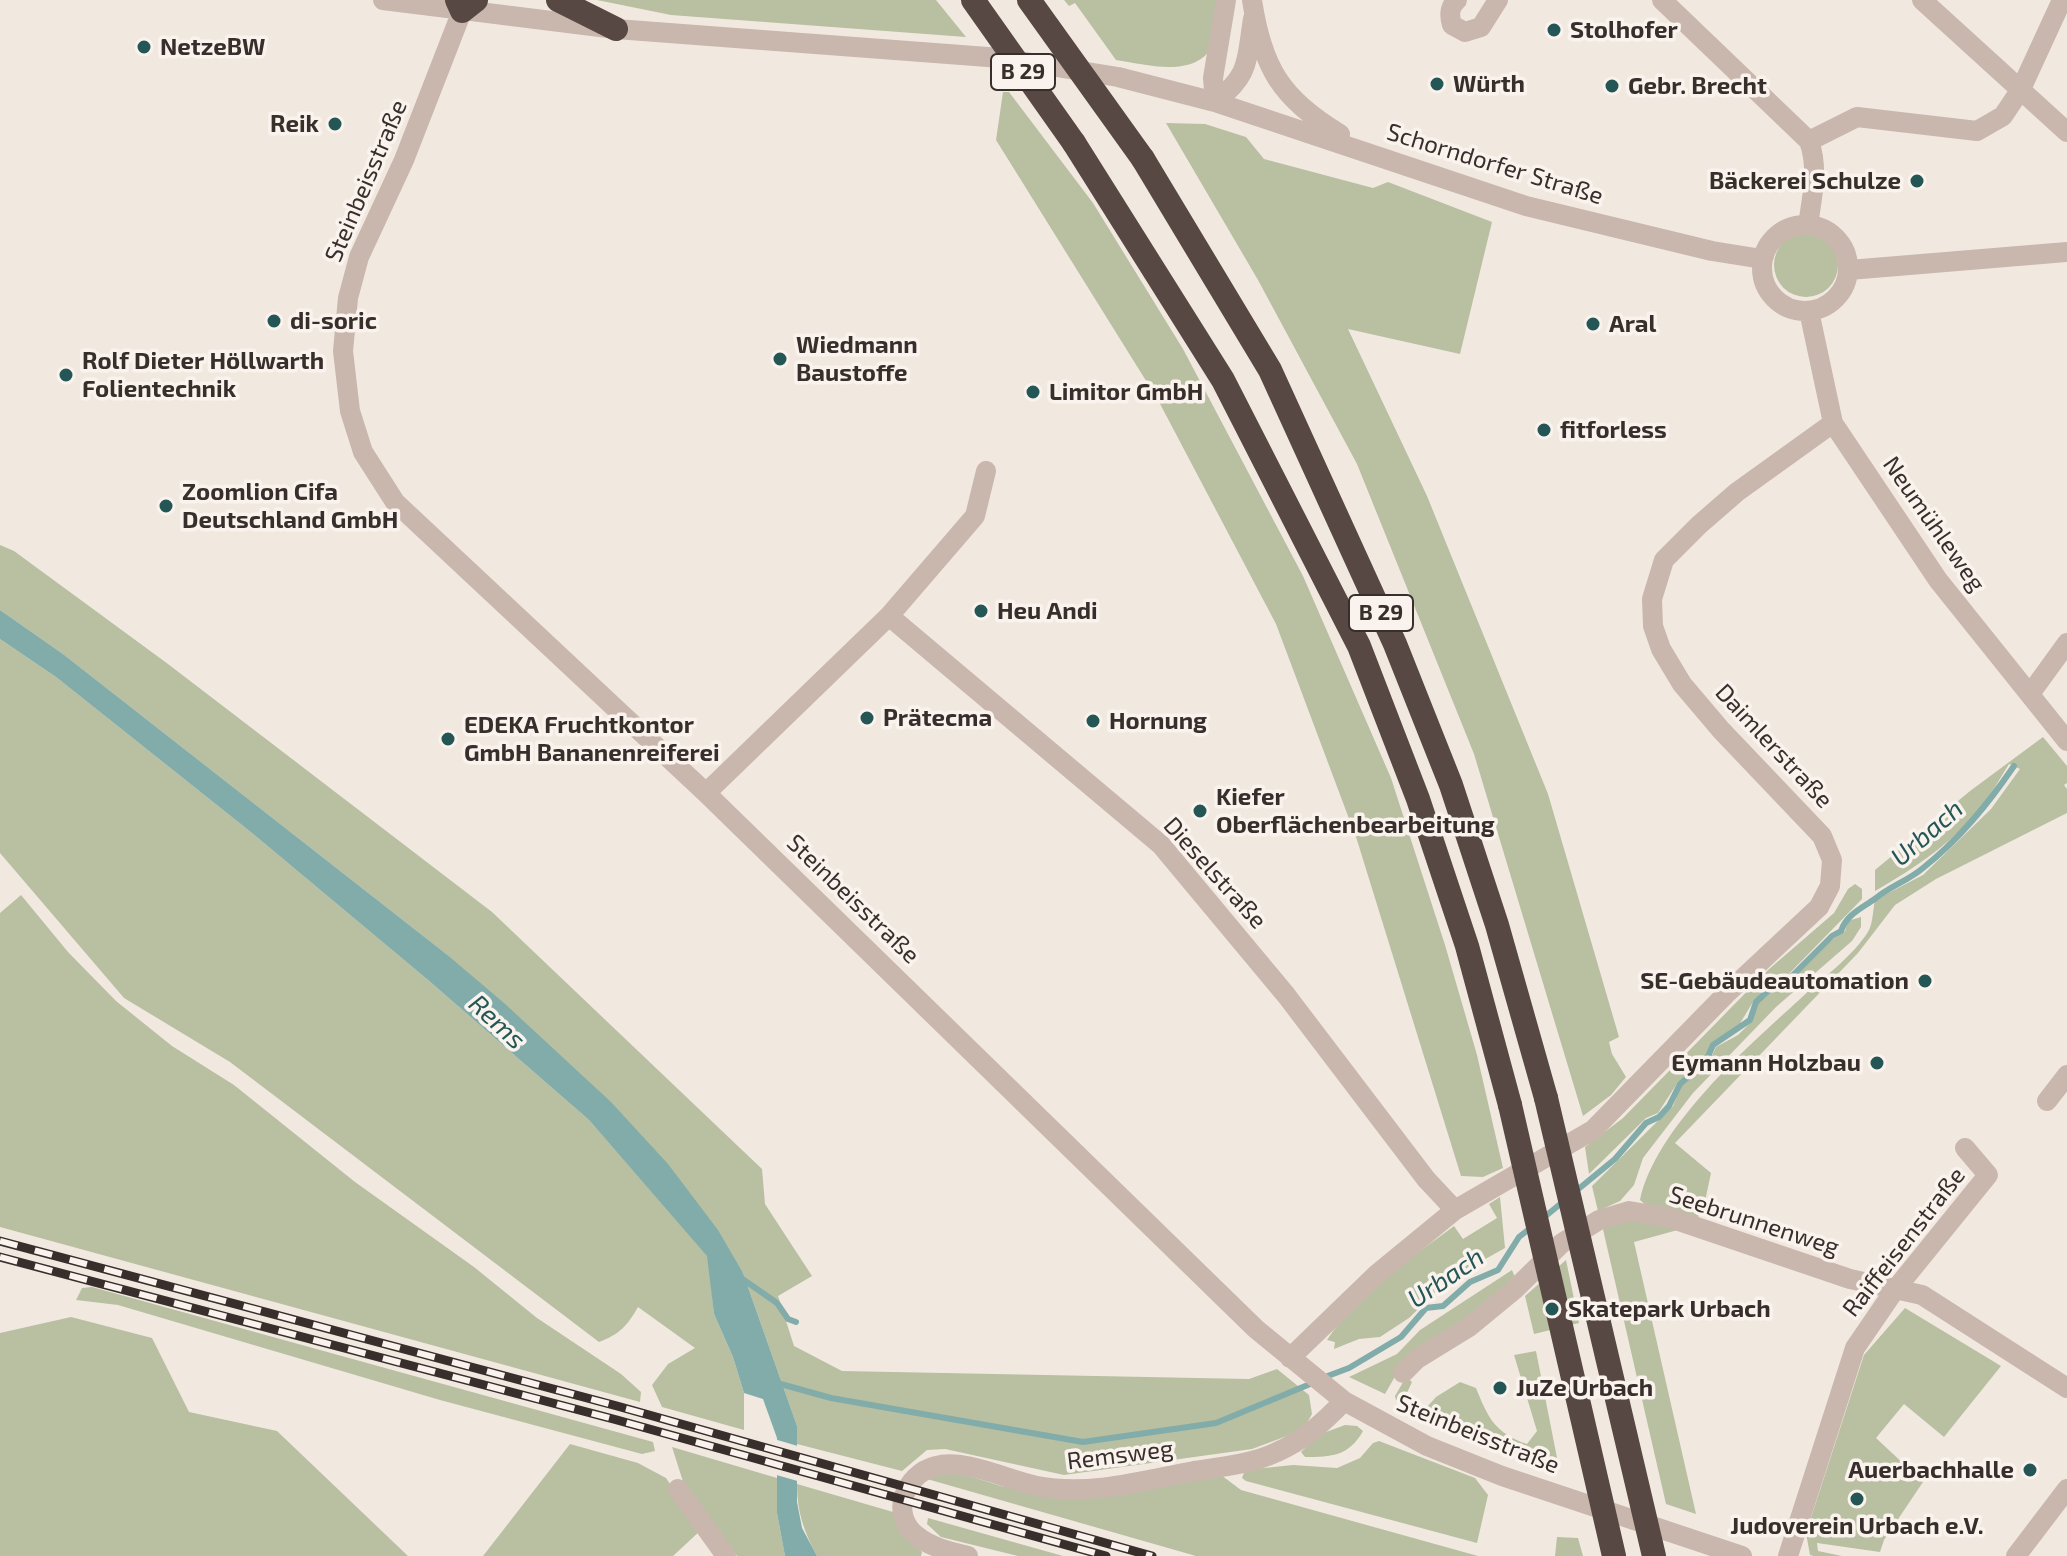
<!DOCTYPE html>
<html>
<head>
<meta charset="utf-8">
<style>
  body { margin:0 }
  canvas { display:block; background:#f1e8e0 }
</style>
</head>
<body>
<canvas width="2067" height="1556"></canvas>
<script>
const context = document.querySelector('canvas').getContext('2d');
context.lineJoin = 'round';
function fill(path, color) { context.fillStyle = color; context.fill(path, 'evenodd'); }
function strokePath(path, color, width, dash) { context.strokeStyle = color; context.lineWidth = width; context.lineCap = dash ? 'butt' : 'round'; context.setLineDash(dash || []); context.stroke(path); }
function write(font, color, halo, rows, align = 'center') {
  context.font = font + ' "Exo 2",sans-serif'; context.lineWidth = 7; context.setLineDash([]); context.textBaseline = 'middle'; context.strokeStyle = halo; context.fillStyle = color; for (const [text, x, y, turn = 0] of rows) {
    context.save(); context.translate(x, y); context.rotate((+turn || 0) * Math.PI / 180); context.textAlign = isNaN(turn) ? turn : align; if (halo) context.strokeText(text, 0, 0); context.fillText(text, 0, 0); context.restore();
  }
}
fill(new Path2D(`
  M597,0H936L966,37L671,15Z
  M1064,0H1223C1220,12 1219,25 1216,37C1203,81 1149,65 1116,60L1075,3L1069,6Z
  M1003,92H1009L1093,203L1183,349L1303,576L1391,778L1445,945L1477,1055L1503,1168L1483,1177L1461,1176L1357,840L1276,624L1158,400L996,140Z
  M1166,123L1205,124L1246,137L1264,159L1373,188L1388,182L1492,222L1460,354L1348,329L1427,496L1548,794L1619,1037L1609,1042L1612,1054L1626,1077L1611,1095L1583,1116L1474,754L1357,464L1258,280Z
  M1774 265a32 32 0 1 1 64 0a32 32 0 1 1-64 0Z
  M0,545L14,551L168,664L492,912L762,1169L765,1204L812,1276L778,1296L794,1346L842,1371L1249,1379L1277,1369L1309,1395L1312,1414L1303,1430L1252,1449L1064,1475L945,1449L927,1450L902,1471L797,1444V1426L743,1273L445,953L63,654L0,610Z
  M0,639L56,677L252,833L428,980L589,1120L708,1256L714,1314L733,1357L744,1393V1430L662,1407L652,1385L668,1364L695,1348L638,1307C627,1326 620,1334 599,1342L230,1062L124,998L0,853Z
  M2043,737L2067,766V783L2064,785L2067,789V813L1936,879L1895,905L1858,953L1675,1143L1711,1173L1704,1206L1697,1219L1649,1208L1640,1200C1655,1129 1746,1048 1799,1000C1820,980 1855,955 1869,930C1873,922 1873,909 1875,900L1923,875L1991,809L2020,769L2009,764C2000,778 1992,793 1982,806C1953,843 1915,868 1875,891V870L1970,791Z
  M1855,884L1862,889V899L1779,984L1769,986L1753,1002L1736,1030L1712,1044L1705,1058L1678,1082L1658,1113L1646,1118L1589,1174L1585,1147L1623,1118L1768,970L1834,913L1848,889Z
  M21,895L68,952L116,1001L172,1046L234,1085L355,1182L474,1267L537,1318L621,1374L641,1392L640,1402L0,1227V913Z
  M1861,917V927L1852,941L1776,1007L1693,1093L1643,1158L1634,1185L1620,1201L1598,1211L1592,1186L1673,1106L1682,1084L1711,1058L1716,1047L1738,1035L1751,1022L1757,1003L1770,992L1782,990L1826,944L1845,931L1848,921Z
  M1500,1197L1505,1248L1448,1280L1409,1318L1380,1337L1359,1339L1334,1349L1335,1342L1327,1340C1358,1293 1410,1259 1454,1226L1463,1239L1497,1218L1489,1204Z
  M1619,1219L1685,1228L1634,1242L1696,1514L1666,1504L1602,1225Z
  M1566,1260L1579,1323L1534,1334L1525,1296Z
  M1512,1270L1516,1280L1474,1316L1405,1359L1385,1394L1349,1377L1397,1354L1420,1330Z
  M92,1287L653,1442L655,1451L642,1454L440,1400L118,1305L76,1300L82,1288Z
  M1905,1308L2001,1366L1944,1437L1904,1404L1876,1438L1923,1482L1884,1540L1880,1552L1817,1543L1818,1551L1842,1556H1814L1810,1555L1806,1533L1864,1355Z
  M71,1317L152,1338L189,1412L277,1431L408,1556H0V1333Z
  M1536,1351L1559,1468L1463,1436L1396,1400L1395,1396L1406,1377L1412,1382L1405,1397L1426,1408L1436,1397L1460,1382L1476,1388C1488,1418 1495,1433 1527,1444L1537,1431L1514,1355Z
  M1345,1425L1357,1426L1363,1431C1349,1456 1332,1457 1305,1457L1301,1452L1318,1435Z
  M1379,1441L1475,1478L1488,1495L1477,1543L1246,1481L1242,1478L1245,1470L1293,1465L1337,1468L1360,1458L1373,1443Z
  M570,1444L638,1463L666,1478L701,1530L673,1556H483Z
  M672,1447L777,1478V1513L785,1556H737L687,1494Z
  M947,1469L1004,1487L1217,1472L1241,1490L1478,1556H1196L927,1479Z
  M797,1484L900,1514L904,1534L922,1552L921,1556H817C804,1532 797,1512 797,1484Z
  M928,1518L1063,1556H1018L941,1537L927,1524Z
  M1557,1537L1578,1538L1583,1556H1555Z`), '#b8c0a1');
fill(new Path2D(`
  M0,610L63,654L445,953L504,1003L611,1102L668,1164L718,1230L743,1273L797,1426V1502L802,1528L817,1556H785L777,1513V1438L763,1399L744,1393L733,1357L714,1314L707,1256L589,1120L428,980L252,833L56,677L0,639Z`), '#81acaa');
fill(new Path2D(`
  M774,1439L801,1447V1482L773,1474Z`), '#f1e8e0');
strokePath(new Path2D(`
  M1576,1191L1615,1159L1646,1123L1659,1117L1669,1106L1680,1084L1706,1061L1713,1045L1750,1020L1756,1002L1771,988H1780L1832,936L1841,931C1847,914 1861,909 1876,898C1891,886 1909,880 1923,868C1960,839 1988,804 2014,766
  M1542,1219L1564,1201
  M741,1278L777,1303L788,1319L796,1322
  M1325,1377L1349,1368L1401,1337L1426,1308L1443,1306L1470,1282L1498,1270L1519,1237L1533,1226
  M777,1383L831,1398L1083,1442L1216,1423L1315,1382`), '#81acaa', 6);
strokePath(new Path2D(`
  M383,0L616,29L1001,58L1118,77L1215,102L1526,206L1712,251L1762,259
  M1252,0C1262,67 1281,99 1340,134
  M1457,0C1449,7 1449,15 1452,25L1465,32L1481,27L1498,0
  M1662,0L1809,141C1819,169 1812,197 1808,225
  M1922,0L2067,132
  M462,11L404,160L359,257L348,298L343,351L350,411L363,452L395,502L706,793L1256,1329L1344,1401L1427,1446L1502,1476L1742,1556
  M1215,102C1251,74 1246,61 1253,19
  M1215,102L1213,78L1226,0
  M1809,141L1857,117L1977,131L2003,116L2021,89L2062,0
  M1762 268a43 43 0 1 1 86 0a43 43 0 1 1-86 0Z
  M1849,270L2067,252
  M1809,311L1833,423L1938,580L2067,741
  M889,616L1161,845L1286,995L1426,1179L1455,1210
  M2030,694L2067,643
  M706,793L889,616L975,516L986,471
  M2047,1101L2067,1075
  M1290,1358L1377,1274L1455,1210L1593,1130L1726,994L1819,907L1830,886L1832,860L1822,836L1721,730L1682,684L1661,649L1653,626L1652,599L1664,560L1699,525L1737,492L1833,423
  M1403,1373L1417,1359L1469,1327L1514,1290L1562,1243L1599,1220L1629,1211L1670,1218L1850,1279L1922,1295L2067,1388
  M678,1489L726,1556
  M968,1556C951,1552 930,1547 917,1536C889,1515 904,1474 936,1466C964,1458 1008,1480 1037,1486C1089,1496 1142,1481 1194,1471C1221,1467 1252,1464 1277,1452C1304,1440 1324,1422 1344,1401
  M1788,1556L1855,1348L1894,1291L1988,1175L1965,1148
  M2016,1556L2067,1489`), '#c9b7ad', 20);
strokePath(new Path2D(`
  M457,0L462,11L476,0
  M558,0L616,29
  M1074,143L1223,380L1359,646L1418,799L1467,946L1510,1105
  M1143,159L1270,370L1395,644L1451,785L1497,925L1546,1098`), '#584843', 24);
const rail = new Path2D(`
  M0,1241L617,1406L1152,1556
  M0,1257L617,1420L1106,1556`);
strokePath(rail, '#382e2b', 9);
strokePath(rail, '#f9f2ed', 6, [18]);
strokePath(new Path2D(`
  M973,0L1074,143
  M1029,0L1143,159
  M1546,1098L1654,1556
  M1510,1105L1614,1556`), '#584843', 24);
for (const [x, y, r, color] of [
  [1554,30,8,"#235655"],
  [144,47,8,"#235655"],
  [1437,84,8,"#235655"],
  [1612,86,8,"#235655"],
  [335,124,8,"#235655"],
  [1917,181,8,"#235655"],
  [274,321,8,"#235655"],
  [1593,324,8,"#235655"],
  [780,359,8,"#235655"],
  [66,375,8,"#235655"],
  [1033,392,8,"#235655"],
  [1544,430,8,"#235655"],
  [166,506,8,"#235655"],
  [981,611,8,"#235655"],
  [867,718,8,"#235655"],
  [1093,721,8,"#235655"],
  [448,739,8,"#235655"],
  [1200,811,8,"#235655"],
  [1925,981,8,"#235655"],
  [1877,1063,8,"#235655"],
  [1552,1309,8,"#235655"],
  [1500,1388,8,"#235655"],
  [2030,1470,8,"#235655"],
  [1857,1499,8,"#235655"]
]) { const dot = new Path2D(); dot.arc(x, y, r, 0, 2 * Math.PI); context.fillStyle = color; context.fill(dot); strokePath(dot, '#f9f2ed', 3); }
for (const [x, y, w] of [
  [1023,72,64],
  [1381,613,64]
]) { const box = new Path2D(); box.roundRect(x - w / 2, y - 18, w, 36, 6); context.fillStyle = '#f9f2ed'; context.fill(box); strokePath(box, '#382e2b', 2); }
write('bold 22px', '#382e2b', null, [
  ["B 29",1023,72],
  ["B 29",1381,613]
]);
write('bold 24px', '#382e2b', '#f9f2ed', [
  ["Stolhofer",1570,30],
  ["NetzeBW",160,47],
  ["Würth",1453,84],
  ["Gebr. Brecht",1628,86],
  ["Reik",319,124,"right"],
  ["Bäckerei Schulze",1901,181,"right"],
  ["di-soric",290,321],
  ["Aral",1609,324],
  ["Wiedmann",796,345],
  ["Baustoffe",796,373],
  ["Rolf Dieter Höllwarth",82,361],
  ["Folientechnik",82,389],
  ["Limitor GmbH",1049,392],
  ["fitforless",1560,430],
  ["Zoomlion Cifa",182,492],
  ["Deutschland GmbH",182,520],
  ["Heu Andi",997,611],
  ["Prätecma",883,718],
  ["Hornung",1109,721],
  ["EDEKA Fruchtkontor",464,725],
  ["GmbH Bananenreiferei",464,753],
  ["Kiefer",1216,797],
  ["Oberflächenbearbeitung",1216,825],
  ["SE-Gebäudeautomation",1909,981,"right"],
  ["Eymann Holzbau",1861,1063,"right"],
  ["Skatepark Urbach",1568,1309],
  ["JuZe Urbach",1516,1388],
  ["Auerbachhalle",2014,1470,"right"],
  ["Judoverein Urbach e.V.",1857,1526,"center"]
], 'left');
write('24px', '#382e2b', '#f9f2ed', [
  ["Schorndorfer Straße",1495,164,17],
  ["Steinbeisstraße",366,181,-67],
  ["Neumühleweg",1934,524,55],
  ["Daimlerstraße",1774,746,47],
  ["Dieselstraße",1215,873,48],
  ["Steinbeisstraße",853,899,44],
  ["Seebrunnenweg",1754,1221,18],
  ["Raiffeisenstraße",1904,1242,-52],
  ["Steinbeisstraße",1478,1434,22],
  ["Remsweg",1120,1455,-7]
]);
write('italic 26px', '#235655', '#f9f2ed', [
  ["Urbach",1927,833,-41],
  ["Rems",497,1022,43],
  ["Urbach",1446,1278,-34]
]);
</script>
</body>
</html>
